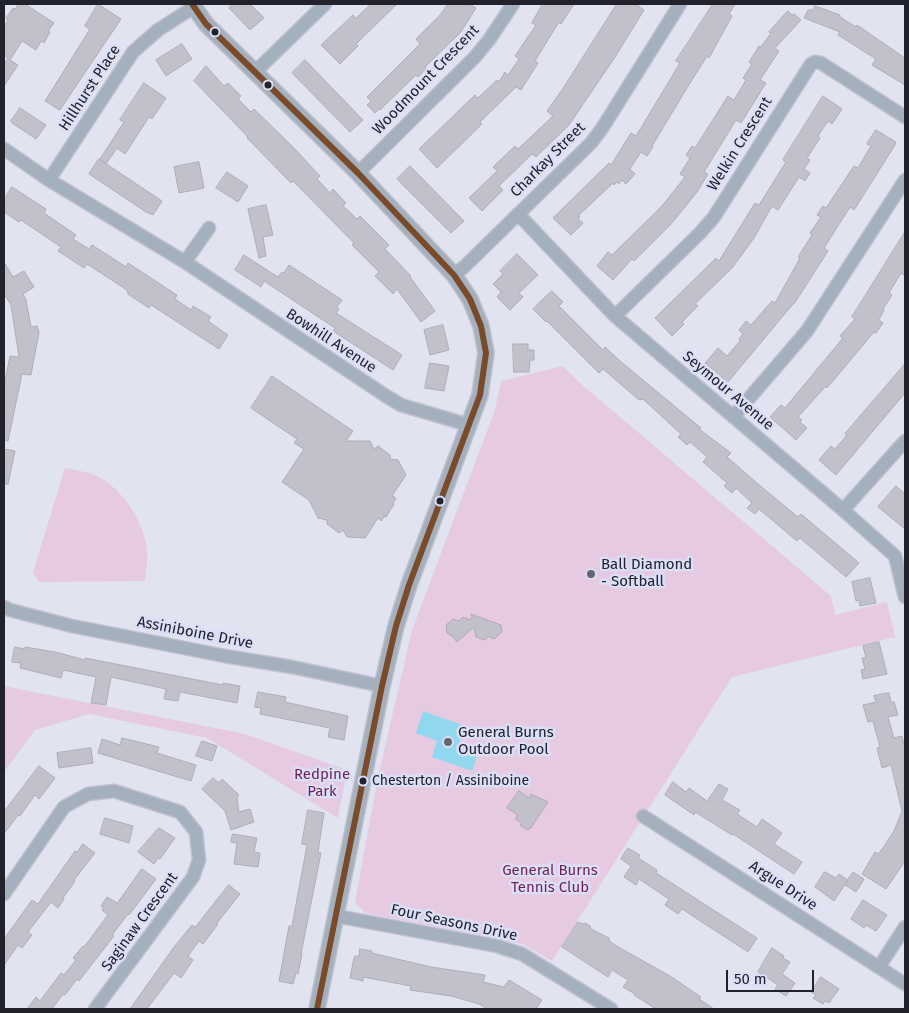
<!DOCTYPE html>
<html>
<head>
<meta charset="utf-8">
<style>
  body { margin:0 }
  #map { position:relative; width:909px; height:1013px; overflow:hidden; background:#e1e3f1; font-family:"Fira Sans",sans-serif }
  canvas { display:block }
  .frame { position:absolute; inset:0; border:5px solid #21222b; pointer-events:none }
  .scale { position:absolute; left:726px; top:970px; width:88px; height:22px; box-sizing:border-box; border:2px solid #21222b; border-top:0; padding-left:6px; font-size:15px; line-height:18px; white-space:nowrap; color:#21222b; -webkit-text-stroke:4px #dbdef7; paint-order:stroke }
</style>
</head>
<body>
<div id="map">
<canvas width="909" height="1013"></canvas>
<div class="frame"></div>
<div class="scale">50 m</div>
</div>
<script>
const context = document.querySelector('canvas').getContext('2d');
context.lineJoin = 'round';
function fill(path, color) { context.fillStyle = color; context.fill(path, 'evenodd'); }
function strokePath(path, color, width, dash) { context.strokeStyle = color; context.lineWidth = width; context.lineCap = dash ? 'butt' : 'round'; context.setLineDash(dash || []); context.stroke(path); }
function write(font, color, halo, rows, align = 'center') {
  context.font = font + ' "Fira Sans",sans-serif'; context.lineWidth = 5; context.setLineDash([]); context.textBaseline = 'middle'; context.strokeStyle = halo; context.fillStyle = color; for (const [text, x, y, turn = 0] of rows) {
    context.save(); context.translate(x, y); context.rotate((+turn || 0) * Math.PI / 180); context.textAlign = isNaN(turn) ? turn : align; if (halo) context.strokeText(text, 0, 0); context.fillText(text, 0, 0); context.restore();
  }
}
fill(new Path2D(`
  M563,366L580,383L831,596L835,615L887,602L895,637L732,677L552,961L523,944L365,913L355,902L378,777L412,630L495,410L501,381Z
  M65,468C74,470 83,471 92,474C120,484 144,521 147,550C148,559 146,571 145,581L38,582L33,572Z
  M4,686L245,734L347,770L338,818L207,738L89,714L35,730L4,772Z`), '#e6cae2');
fill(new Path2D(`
  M423,711L465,726L459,744L479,751L472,771L432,757L437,741L416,733Z`), '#91d8ef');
const building = new Path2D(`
  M19,4H25L54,23L48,31L50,32L44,43L41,41L36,50L22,41L10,60L18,65L4,86V64L8,58L4,55V27L8,20L6,18L13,8L15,9Z
  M98,4L121,19L60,110L58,109L45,101L90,29L85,26Z
  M233,4H250L264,18L250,30L229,8Z
  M371,4H397L356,44L358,46L340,64L321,45L353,15L356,18Z
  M448,4H469L476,8L461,32L425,67L426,69L418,77L416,75L380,110L379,109L375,113L367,105L371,101L367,97L420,44L416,39L440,15Z
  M543,4H574L561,24L559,22L535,61L538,63L521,90L516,87L480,122L482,124L437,168L419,149L475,95L478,98L497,80L499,82L505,72L508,75L519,59L515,56L536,25L532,23Z
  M617,4H635L644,10L615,57L569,125L536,157L532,154L499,186L503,190L482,211L469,198L497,171L493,167L515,146L518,149L553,116L547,111L562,90Z
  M713,4H735L729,14L732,16L709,58L707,56L687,88L652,146L653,147L647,156L641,152L630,169L635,174L626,184L622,180L619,184L617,182L614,185L613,183L595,200L578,216L580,217L578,219L583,223L571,235L553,218L609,163L611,165L631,133L636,136L680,63L676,61Z
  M815,6L840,15V17L856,27L857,25L905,58V85L872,65L876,59L838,35L840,32L804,18L808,10H813Z
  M788,11L792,15L794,14L801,20L775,48L779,51L760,80L766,83L741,123L736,120L704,172L708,174L697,192L672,223L634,261L632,259L613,280L597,266L608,252L612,255L662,206L685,177L680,174L690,158L686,155L692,146L695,148L728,96L734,100L746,80L743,78L752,64L749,62L759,46L761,47L771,33L769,32Z
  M182,44L192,59L166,76L156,60Z
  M305,60L363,120L350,132L292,73Z
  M206,66L224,86L228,83L241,96L238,99L251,112L254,109L292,146L320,176L317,179L330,193L333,189L346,203L343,206L357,219L360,216L389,245L385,249L411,276L410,277L435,311L421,322L397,289L393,294L375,276L379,272L352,245L354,243L293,181L291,183L247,138L248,137L194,81Z
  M144,83L166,98L152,119L149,117L125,154L117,148L106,164L100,159L124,122L120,120Z
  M823,96L842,109L832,124L828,121L818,136L820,138L807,158L810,160L804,169L810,173L805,181L799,177L778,210L772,206L754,238L733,267L695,304L698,306L682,322L684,324L672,336L655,318L716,258L719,261L755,203L759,205L786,162L783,160Z
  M20,108L46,125L36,139L12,123L11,121Z
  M876,130L896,142L895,145L854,210L850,207L824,248L828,251L794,304H793L728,382L705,363L718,348L727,356L740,341L739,339L743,334L739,330L746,321L751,325L772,301L775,303L800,258L798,257L812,235L810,233L821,217L817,215L823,206L826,208L854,166L858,168L871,146L867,144Z
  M99,159L162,201L153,215L146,212L89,174Z
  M199,162L204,188L179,193L174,167Z
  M410,166L464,221L451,233L397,179Z
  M227,172L248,186L238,202L216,188Z
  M12,187L46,209L44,213L76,235L73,239L89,249L92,245L126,267L128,263L177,295L175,299L191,310L193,306L211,317L208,321L228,335L219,349L151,305L149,308L128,294L127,290L87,264L84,268L58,251L61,247L21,220L19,222L4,212V200Z
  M266,205L273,235L263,237L266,256L259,258L248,209Z
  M905,232V276L901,273L889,293L892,295L883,309L884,310L879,320L883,323L876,333L874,332L827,388L826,386L798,417L802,420L800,422L807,428L796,440L770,417L781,405L785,408L843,338L840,336L855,319L852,317Z
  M517,254L538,275L519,293L523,297L510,310L497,297L501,292L493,284L503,274L500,271Z
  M244,255L278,277L282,272L284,273L289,265L342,300L337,307L339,309L336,313L402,355L393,370L333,331L335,328L264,281L261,287L235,270Z
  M4,262L13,277L24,271L34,287L23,294L26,300L31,327L37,326L39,332L31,375L22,374L8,441L4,440V387L10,356L19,357L11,305L4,294Z
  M552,291L563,302L559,306L603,350L605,347L620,361L701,428L699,429L731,453L727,457L764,489L798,517L801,514L859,563L846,577L800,538L797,541L759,509L755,514L747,508L752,503L736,488L732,493L724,486L727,483L703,462L707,457L690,442L687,445L678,437L681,434L643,399L639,400L603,369L599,373L547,321L546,322L533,309Z
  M443,325L449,350L430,355L424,330Z
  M513,344H528V350H534V360H530L529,372H514Z
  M430,363L449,366L444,391L425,388Z
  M905,364V393L836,475L819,460L831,446L835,449L847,435L845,434Z
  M272,376L353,431L346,441H370L374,449L378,446L390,455V459L398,460L406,475L392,496L396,498L393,504H394L386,517L385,516L381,521L378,518L365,538L347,537L343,530L339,533L327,524V520L318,518L309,500L282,482L304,449L294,443L297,439L251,408Z
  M4,449L15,451L8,484H4Z
  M896,486L905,494V529L878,507Z
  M870,578L876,603L860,606L859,600L856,601L852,582Z
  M471,614L501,625L502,632L494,639L488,636L485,640L476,637L474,627L457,642L452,636L447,633L446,625L453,619L459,621L463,617L470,620L472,617Z
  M879,642L887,674L863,679L861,670L865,669L862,658H866L863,646Z
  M15,647L24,649L25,647L55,652L85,660V658L223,685V683L240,686L237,703L180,692L178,701L164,699L166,689L111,677L106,705L91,703L96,677L63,670L61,678L20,668L21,663L12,662Z
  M258,692L286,697L285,702L348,716L344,740L328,737L330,728L260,714L261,708L255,707Z
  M889,693L891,702H894L898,715L888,717L894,738L902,736L905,750V861L886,889L862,874L875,852L878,854L883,848L894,831L902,811L891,765L882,768L877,748L880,747L873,721L868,722L863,705L876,702L874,696Z
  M122,738L159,747L157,753L196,765L191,781L98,753L102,739L120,745Z
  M202,741L217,746L212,761L196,756Z
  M91,748L93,763L59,768L57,753Z
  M39,766L55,778L39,799L35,795L20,816L18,815L4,834V812Z
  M213,778L219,783L222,779L239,795L237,797L239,812L250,809L254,822L231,830L225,811L202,789Z
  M673,782L686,792L689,788L707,801L719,784L728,789L722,800L740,810L737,814L757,827L762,819L782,833L774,844L802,862L794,874L733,834L732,835L695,812L694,815L665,795Z
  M519,791L529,798L531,794L548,802L530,829L529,828L528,830L520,825L522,823L515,819L518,815L507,808Z
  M308,810L324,813L318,852L321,853L301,954H302L298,974L296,973L293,984L279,981L289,926H292L307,845L302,844Z
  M105,818L133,826L129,843L100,834Z
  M159,828L175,838L160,859L158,858L154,864L138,852Z
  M233,834L257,838L254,852L260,853L258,867L234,864L237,843L231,842Z
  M83,844L95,853L74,880L75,881L63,898L64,899L58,908L51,902L28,932L32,935L22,948L18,945L4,965V939L32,900L38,904L75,851L77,852Z
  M628,848L640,855L638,858L657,870L656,873L757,938L748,952L682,909L678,914L665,905L669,899L639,879L636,885L624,877L631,866L621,859Z
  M142,869L156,879L129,915L128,914L112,935L114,936L79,981L77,979L65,995L63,994L52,1009H27L36,997L40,1001L61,973L64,975L76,960L73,958L83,946L84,947L108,915L102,910L104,907L101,906L107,897L117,903Z
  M825,872L836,878L839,874L848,880L834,901L815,887Z
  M853,872L864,879L856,892L845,885Z
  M229,885L240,894L217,923L218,924L203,944L199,941L188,956L193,960L181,978L174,973L147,1009H130L174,947L192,925L195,927Z
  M863,900L887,915L876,931L866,925L864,928L851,919Z
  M578,922L583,924L585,923L590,926L591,929L609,938V941L620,948L670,976L701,997L699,999L714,1009H656L634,995L635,994L623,987L628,980L612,970L608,977L562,947Z
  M772,948L784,956L783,958L790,962L782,974L795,983L786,996L775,989L778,985L758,972Z
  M360,949L372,951V953L431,967L485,975L483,982L504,987L509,980L542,1000L536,1009H488L479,1004L451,996L410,990L411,986L363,977V981L350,978L354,958L355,956H359Z
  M821,977L839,989L829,1003L825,1001L823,1004L813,998L816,995L811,992Z`);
fill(building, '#c2c0cb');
strokePath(building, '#aeadb7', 1);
const minor = new Path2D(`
  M255,72L325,4
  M4,149L49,180L185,262L386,396L401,405L469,425
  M358,173L475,57L489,40L513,4
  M49,180L133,52L158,30L194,7
  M518,214L615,316L843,510L895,556L905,597
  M185,262L209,228
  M454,275L465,266L591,143L603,127L680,4
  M615,316L700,233L714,217L811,64L815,62L821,63L905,117
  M733,417L807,331L905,180
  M843,510L905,441
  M4,607L10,610L72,626L225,656L292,667L382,686
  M643,816L905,984
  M4,894L64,807L88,794L114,791L180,812L196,832L199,860L193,877L95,1009
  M336,916L497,946L522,954L611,1009
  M879,967L905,927`);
const tertiary = new Path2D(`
  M192,4L206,24L358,173L454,275L470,299L481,326L486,353L480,395L409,585L396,626L382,686L317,1009`);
strokePath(minor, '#c0c1cc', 15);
strokePath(tertiary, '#c0c1cc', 18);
strokePath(minor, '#a4b0bd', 12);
strokePath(tertiary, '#a4b0bd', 15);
strokePath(new Path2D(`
  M192,4L206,24L358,173L454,275L470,299L481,326L486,353L480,395L409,585L396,626L382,686L317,1009`), '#7a4b2a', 6);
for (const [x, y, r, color] of [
  [215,32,4.5,"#21222b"],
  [268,85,4.5,"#21222b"],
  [440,501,4.5,"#21222b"],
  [591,574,5,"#646670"],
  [448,742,5,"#646670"],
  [363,781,4.5,"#21222b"]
]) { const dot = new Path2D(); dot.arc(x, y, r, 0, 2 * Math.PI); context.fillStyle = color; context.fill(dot); strokePath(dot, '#dbdef7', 2); }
write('14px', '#21222b', '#dbdef7', [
  ["Chesterton / Assiniboine",372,781]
], 'left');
write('15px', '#21222b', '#dbdef7', [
  ["Woodmount Crescent",426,80,-46],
  ["Hillhurst Place",90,88,-57],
  ["Welkin Crescent",740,144,-58],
  ["Charkay Street",548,160,-45],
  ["Bowhill Avenue",331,341,33],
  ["Seymour Avenue",728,391,40],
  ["Assiniboine Drive",195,633,11],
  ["Argue Drive",783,886,33],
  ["Saginaw Crescent",140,922,-54],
  ["Four Seasons Drive",454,923,12]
]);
write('15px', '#21222b', '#dbdef7', [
  ["Ball Diamond",601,565],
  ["- Softball",601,582],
  ["General Burns",458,733],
  ["Outdoor Pool",458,750]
], 'left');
write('15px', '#711f58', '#dbdef7', [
  ["Redpine",322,775],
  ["Park",322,792],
  ["General Burns",550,871],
  ["Tennis Club",550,888]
]);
</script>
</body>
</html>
